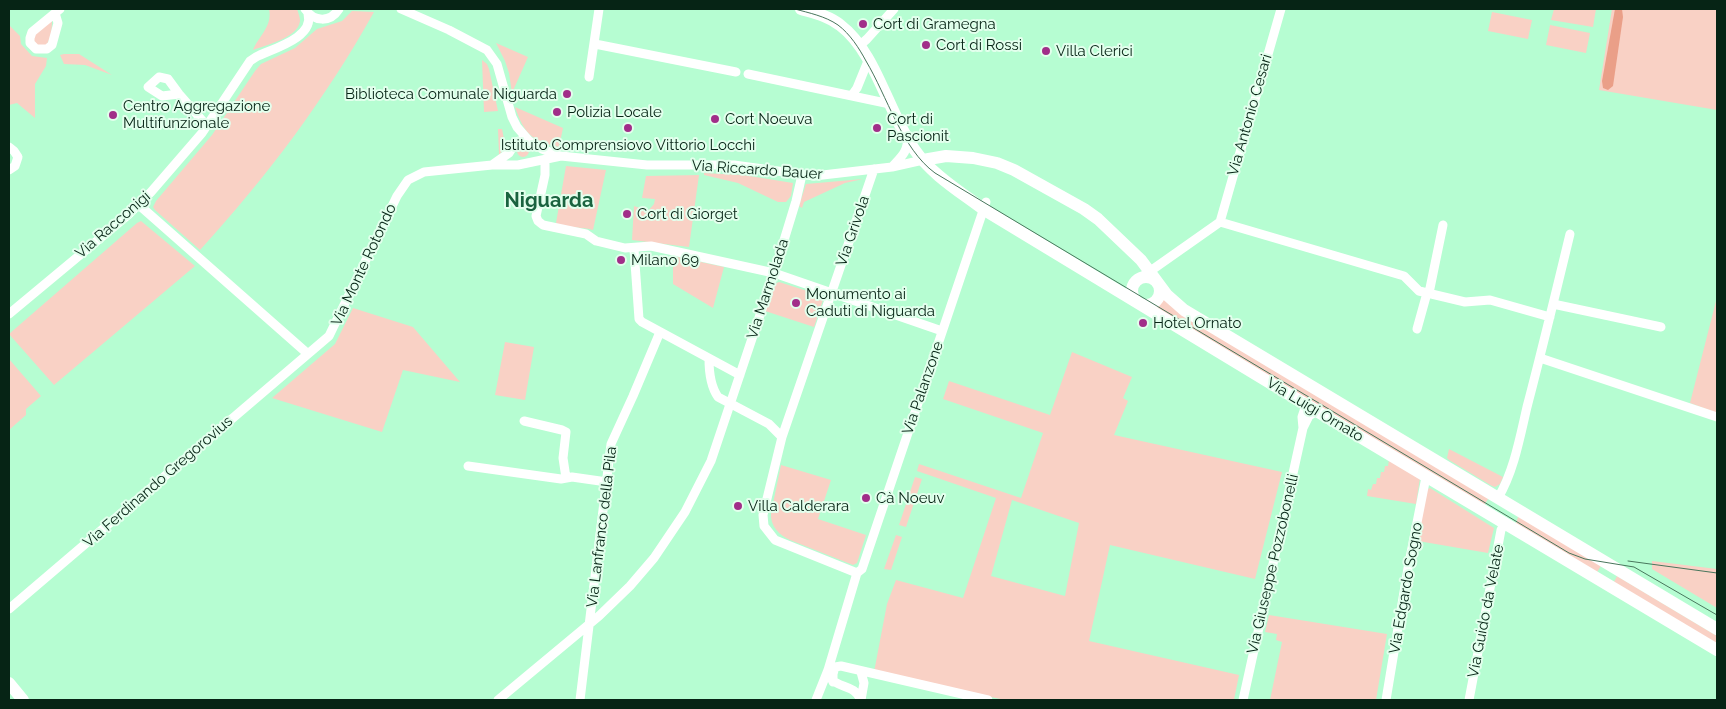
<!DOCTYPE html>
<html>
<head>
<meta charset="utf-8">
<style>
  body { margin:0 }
  #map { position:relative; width:1726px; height:709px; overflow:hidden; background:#b6fdd2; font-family:Raleway,sans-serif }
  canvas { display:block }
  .frame { position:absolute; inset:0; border:10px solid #062415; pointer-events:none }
</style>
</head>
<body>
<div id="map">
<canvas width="1726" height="709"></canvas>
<div class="frame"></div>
</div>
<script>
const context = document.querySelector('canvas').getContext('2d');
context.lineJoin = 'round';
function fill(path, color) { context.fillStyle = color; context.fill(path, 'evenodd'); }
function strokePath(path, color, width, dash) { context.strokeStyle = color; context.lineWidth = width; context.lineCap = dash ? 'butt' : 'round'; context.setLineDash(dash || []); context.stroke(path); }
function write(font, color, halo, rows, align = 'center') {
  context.font = font + ' Raleway,sans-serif'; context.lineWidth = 4; context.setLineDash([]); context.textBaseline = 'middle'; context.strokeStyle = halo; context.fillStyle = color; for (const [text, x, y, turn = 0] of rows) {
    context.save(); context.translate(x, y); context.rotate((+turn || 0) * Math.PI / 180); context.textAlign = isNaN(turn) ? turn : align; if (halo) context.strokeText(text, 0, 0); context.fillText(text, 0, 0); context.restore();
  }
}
fill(new Path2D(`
  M269,9H297C298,12 300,17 300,21C298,38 266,45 253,50C258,37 273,26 269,9Z
  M1554,9H1596L1593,27L1551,20Z
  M1612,9H1717V110L1599,90Z
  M352,11L374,12C326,98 267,177 200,250L155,210L153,207L156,201L212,135L255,71L261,64L295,48L317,29L342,21Z
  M1492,12L1532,20L1528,39L1488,31Z
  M52,17C52,28 52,36 46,46L36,45L32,36Z
  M9,25L20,36L21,44L32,56L47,58L46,66L35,84V118L17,103L9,105Z
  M1550,25L1590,33L1586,53L1546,45Z
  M496,43L528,57L512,93L509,73L505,61Z
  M64,54H79L112,75L85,65L64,64L60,55Z
  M482,60L487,64L489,69L498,111L484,112Z
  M515,107L563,128L559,147C531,141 524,133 515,107Z
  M498,129H502C504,139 507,147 499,155Z
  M517 151a6 6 0 1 1 12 0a6 6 0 1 1-12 0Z
  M566,166L606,170L593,230C581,226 566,230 556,223Z
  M704,173L743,175L793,183L791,196L786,202H778L738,183L704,175Z
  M699,175L689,247L632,240L634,206L648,211L654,204L655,199L642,198L646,176Z
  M863,179L845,183L804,202L802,208L799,206L806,184Z
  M141,221L195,266L54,385L9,334L137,223Z
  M673,256L724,267L713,308L673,284Z
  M779,282L820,295L823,300L814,327L765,311L774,284Z
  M1163,296L1490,496L1483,507L1153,307Z
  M1717,297V413L1690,403Z
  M353,308L413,327L460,382L403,370L382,432L272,398L335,344Z
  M505,342L534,347L525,400L495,395Z
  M1072,352L1132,377L1123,398L1128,401L1114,435L1282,472L1255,579L1110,545L1089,641L1239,675L1234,700H1005L874,672L887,604L896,580L963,598L996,498L917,471L919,464L1021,498L1043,433L943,399L949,381L1050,415ZM1012,500L1079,523L1065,596L991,576Z
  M9,359L41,396L26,409V415L9,430Z
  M1449,449L1503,477L1500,484L1495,487L1492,486L1449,460L1447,458Z
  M1389,460L1420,478L1416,504L1367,496L1368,489L1371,490L1373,484H1376L1377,478H1380L1381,472H1384L1385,466H1388Z
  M781,465L831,480L818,519L866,535L857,563L853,565L790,540C779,535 770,526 771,513Z
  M915,477L922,479L906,527L899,525Z
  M1430,488L1494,528L1488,553L1418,541L1426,490Z
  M1519,514L1602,564L1596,574L1515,526Z
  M896,535L902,537L891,570L884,569Z
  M1652,561L1717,569V608L1652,569Z
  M1617,576L1717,636V647L1614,582Z
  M1269,615L1387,634L1376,700H1270L1282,642L1276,640L1277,634L1265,632Z`), '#f9d1c5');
fill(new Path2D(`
  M1615,9H1622L1623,17L1613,86L1608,90L1603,88L1602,81Z`), '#ea9f88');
strokePath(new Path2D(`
  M305,9C314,22 330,23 339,9
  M401,9L449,30L487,50L497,64L512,117L517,127L530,142
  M55,13L58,23L52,45L47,49H36L30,43V38L32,32L60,9
  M595,44L736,72
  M859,46L867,39L894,9
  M748,74L890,104
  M589,77L599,9
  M179,94L162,96L148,87L159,77L168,79L179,94L207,126
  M852,95L857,88L868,61
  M9,147L14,151L18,157L15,166L9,170
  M545,160V175L536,216L538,221L543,225L586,234L596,241L625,248L651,246L774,273L942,331
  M492,165L509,153L516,142L522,140H528L542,149L560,156
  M892,167C900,158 909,151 907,138
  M139,205L308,354
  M1220,222L1404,276L1419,291L1465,302L1490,300L1550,317
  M1220,222L1281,9
  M634,249L639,319L642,322L740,375
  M1139,279L1220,222
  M1429,293L1443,225
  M1553,304L1661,327
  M9,314L128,215L151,192L202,133L250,61L256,57C271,49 315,38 308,14
  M1417,329L1427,293
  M1540,358L1717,417
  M709,359C709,371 711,387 718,397L769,424L782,437
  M524,421L562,430L566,432L563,458L566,478
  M1303,428L1302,417L1306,405
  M468,466L561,479L572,477L607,482
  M1498,498C1514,471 1520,437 1527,407C1542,350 1556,292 1570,234
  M857,573L775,540L764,526L763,515L782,437L874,169
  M9,609L329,336L397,196L408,180L424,172L492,165H518L561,156L647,165H734L814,176L892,167L923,160
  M830,678C840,689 854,684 861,700
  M833,682V674L835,667L841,666L988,700
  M498,700L599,616L630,586L654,558L685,512L711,461L774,273L796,201L802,175
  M580,700L611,444L633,396L660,332
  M816,700L828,670L857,573L862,569L986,202
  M861,700L864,683L861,672
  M1243,700L1303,428L1309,416L1317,411
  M1386,700L1408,568L1426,477
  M1469,700L1501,530L1505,523`), '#fff', 9);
strokePath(new Path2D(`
  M801,9C815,13 829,16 840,25C876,52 888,113 914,149C931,174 959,191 983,209L1300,401L1717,650
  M923,160L946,156L973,158L997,163L1014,170L1084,209L1098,219L1141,260L1167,295L1184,310L1717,629
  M1132 291a14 14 0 1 1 28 0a14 14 0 1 1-28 0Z
  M9,683L23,700`), '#fff', 12);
strokePath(new Path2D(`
  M795,9C809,13 825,16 838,25C850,34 859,48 866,61C887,96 902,149 935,173L1569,553L1585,559L1634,567L1717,615
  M1628,561L1717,573`), '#48765c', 1);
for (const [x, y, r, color] of [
  [863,24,5,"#a12e89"],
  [926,45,5,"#a12e89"],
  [1046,51,5,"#a12e89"],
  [567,94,5,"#a12e89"],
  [557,112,5,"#a12e89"],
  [113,115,5,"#a12e89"],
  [715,119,5,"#a12e89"],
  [628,128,5,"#a12e89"],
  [877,128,5,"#a12e89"],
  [627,214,5,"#a12e89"],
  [621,260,5,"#a12e89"],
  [796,303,5,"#a12e89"],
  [1143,323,5,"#a12e89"],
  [866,498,5,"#a12e89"],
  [738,506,5,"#a12e89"]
]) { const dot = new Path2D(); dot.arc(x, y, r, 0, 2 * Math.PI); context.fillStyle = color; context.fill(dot); strokePath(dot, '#e3ffed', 2); }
write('15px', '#062415', '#e3ffed', [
  ["Cort di Gramegna",873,24],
  ["Cort di Rossi",936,45],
  ["Villa Clerici",1056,51],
  ["Biblioteca Comunale Niguarda",557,94,"right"],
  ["Centro Aggregazione",123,106],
  ["Multifunzionale",123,123],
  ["Polizia Locale",567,112],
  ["Cort Noeuva",725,119],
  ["Cort di",887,119],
  ["Pascionit",887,136],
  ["Istituto Comprensiovo Vittorio Locchi",628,145,"center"],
  ["Cort di Giorget",637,214],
  ["Milano 69",631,260],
  ["Monumento ai",806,294],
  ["Caduti di Niguarda",806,311],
  ["Hotel Ornato",1153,323],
  ["Cà Noeuv",876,498],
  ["Villa Calderara",748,506]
], 'left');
write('15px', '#062415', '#e3ffed', [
  ["Via Antonio Cesari",1250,115,-74],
  ["Via Riccardo Bauer",757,170,4],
  ["Via Racconigi",113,225,-41],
  ["Via Grivola",853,231,-71],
  ["Via Monte Rotondo",364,265,-65],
  ["Via Marmolada",768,289,-72],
  ["Via Palanzone",923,388,-71],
  ["Via Luigi Ornato",1315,410,31],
  ["Via Ferdinando Gregorovius",158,482,-41],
  ["Via Lanfranco della Pila",602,527,-83],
  ["Via Giuseppe Pozzobonelli",1273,564,-77],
  ["Via Edgardo Sogno",1406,588,-80],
  ["Via Guido da Velate",1486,611,-79]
]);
write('bold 20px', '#1a633f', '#e3ffed', [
  ["Niguarda",549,201]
]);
</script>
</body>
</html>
